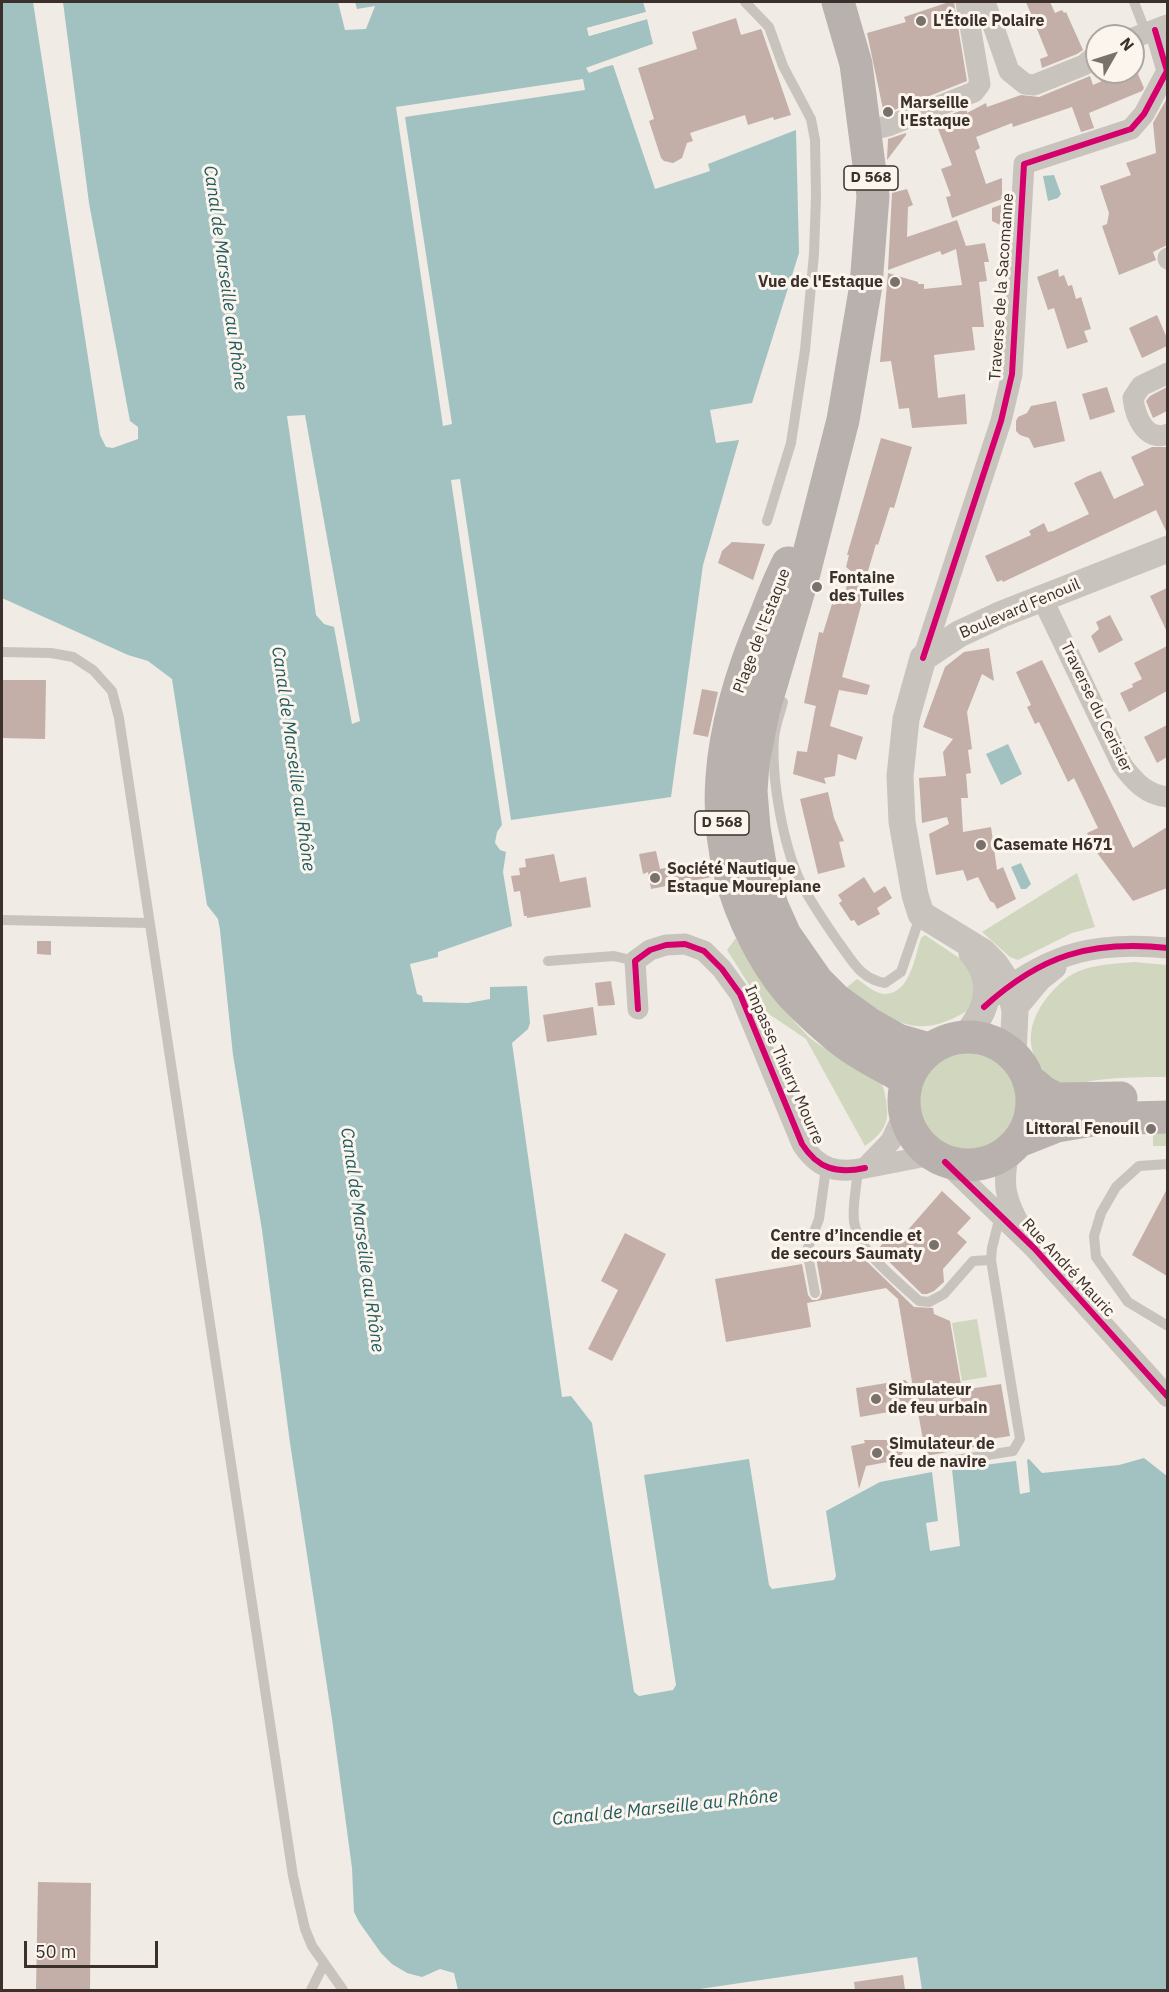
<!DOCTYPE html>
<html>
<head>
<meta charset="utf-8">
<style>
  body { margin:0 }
  #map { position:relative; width:1169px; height:1992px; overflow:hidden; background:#f0ebe5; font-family:"IBM Plex Sans",sans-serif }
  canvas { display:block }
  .frame { position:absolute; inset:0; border:3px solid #3b302b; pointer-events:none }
  .north { position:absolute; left:1085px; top:24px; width:60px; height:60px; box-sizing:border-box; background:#fbf5ee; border:2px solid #aea6a0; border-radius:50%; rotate:51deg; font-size:16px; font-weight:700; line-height:24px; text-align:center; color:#3b302b }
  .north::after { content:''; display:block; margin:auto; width:21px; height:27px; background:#7a716c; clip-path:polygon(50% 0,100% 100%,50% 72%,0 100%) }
  .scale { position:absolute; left:24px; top:1941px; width:134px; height:27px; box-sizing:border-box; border:3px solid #3b302b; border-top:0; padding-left:8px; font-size:18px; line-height:21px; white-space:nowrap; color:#3b302b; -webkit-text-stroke:4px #fbf5ee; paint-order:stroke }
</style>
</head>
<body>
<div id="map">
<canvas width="1169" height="1992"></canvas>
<div class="frame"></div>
<div class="north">N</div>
<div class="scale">50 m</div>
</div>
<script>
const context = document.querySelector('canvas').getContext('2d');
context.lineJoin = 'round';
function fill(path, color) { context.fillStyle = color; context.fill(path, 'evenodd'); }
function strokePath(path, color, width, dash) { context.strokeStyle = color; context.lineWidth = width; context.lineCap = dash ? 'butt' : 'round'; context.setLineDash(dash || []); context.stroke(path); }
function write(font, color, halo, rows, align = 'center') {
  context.font = font + ' "IBM Plex Sans",sans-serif'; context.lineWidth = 6; context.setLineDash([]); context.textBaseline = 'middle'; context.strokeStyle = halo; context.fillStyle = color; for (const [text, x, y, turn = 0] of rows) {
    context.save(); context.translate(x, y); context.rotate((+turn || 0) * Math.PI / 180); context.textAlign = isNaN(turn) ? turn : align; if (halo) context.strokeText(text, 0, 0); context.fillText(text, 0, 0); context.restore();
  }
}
fill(new Path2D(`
  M1077,873L1095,927L1072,933L1018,960L1010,957L982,932Z
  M925,935L965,962L976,988L970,1009C917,1043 892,1021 847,990V987L857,979C865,984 875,994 885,994C910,994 915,956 921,938Z
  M736,938C756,972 779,1006 807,1035C825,1054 870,1065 881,1082C885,1090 886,1100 887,1109C889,1126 878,1137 865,1146L806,1039L760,1008L753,991L727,950Z
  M1135,962L1167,965V1077C1144,1077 1121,1077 1098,1080C1087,1081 1072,1087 1062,1084C1053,1083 1046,1074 1041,1067C1017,1036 1040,998 1068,977C1087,964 1113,964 1135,962Z
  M918 1100a49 49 0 1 1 98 0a49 49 0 1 1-98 0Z
  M1167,1131V1146H1153V1132Z
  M977,1319L987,1377L962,1381L952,1323Z`), '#d1d6bf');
fill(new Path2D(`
  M2,2H33L100,435L106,447L113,448L138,439V427L130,421L89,203L63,2H338L345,30L366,29L375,6L357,9L355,2H643L646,12L587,28L589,36L647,19L653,44L586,68H600L613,65L655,189L710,171L708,164L796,130L799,253L752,403L710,410L716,443L739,440L703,565L671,797L511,820L460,479L451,480L502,825L497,832L495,843L500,850L506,852L503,872L512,926L438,952V957L410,964L417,994L422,996L423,1002L468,1003L490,999V987L527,986L530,1023L528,1029L512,1043L562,1397L571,1396L592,1423L634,1692L639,1696L673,1690L676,1685L644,1475L749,1459L769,1585L772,1589L834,1580L836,1576L826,1511L880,1482L932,1472L938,1521L926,1523L930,1551L960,1546L952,1469L1016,1461L1020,1494L1030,1492L1027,1460L1029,1459L1042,1473L1119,1465L1144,1458L1167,1476V1990H922L917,1957L693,1990H458L454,1973L440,1969L422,1977L407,1973L392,1964L381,1953L359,1922L354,1912L352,1868L332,1719L290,1443L262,1230L233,1055L220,930L218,919L207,905L172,679L148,661L128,655L2,598ZM583,79L585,90L405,117L452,424L443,426L396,107ZM305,415L360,721L352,724L334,627L324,624L316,615L287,416Z
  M1054,175L1061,194L1058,198L1048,201L1043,176Z
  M1008,744L1022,774L1001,785L986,754Z
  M1021,863L1031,884L1026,889H1021L1011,867Z`), '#a1c2c1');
fill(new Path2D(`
  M646,12L647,15L590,30L591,32L647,16V19L589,36L587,28Z
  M653,44L654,47L601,65L616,63L589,73L586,68Z`), '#f0ebe5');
fill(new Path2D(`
  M949,2H954L967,81L884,114L867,33L906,22L904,17Z
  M1026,2H1050L1055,13L1062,10L1064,13L1066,12L1083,50L1077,54L1042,68L1040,59L1048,56Z
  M736,18L741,35L761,29L762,31L791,115L774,120L773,117L748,125L745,115L690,133L693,141L687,143L682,158L673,163L664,161L661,158L649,121L654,119L638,68L697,49L692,32Z
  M1135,67L1144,88L1142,91L1089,113L1094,128L1081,132L1072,107L1013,127L1012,123L976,137L980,148L975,151L986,184L1002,178V199L952,218L946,197L951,196L941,169L952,165L935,121L967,108V113L986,103L987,107L1021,95L1039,97L1090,76L1093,85L1123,72H1133V68Z
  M1166,100L1167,106V245L1153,252L1156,260L1119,275L1102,226L1107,224L1109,213L1100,186L1131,175L1126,163L1156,153L1153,123Z
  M906,133V135L887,160L888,139Z
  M907,189L913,205L908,207L907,237L957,220L966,246L985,243L989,262H984L987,281L979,282L984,327H972L975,350L934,355L938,398L965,394L967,424L912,428L909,408L899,409L891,361L880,362L888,273L918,282V284H924V289L962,285L956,249L942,255L940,251L888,270L892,193Z
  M1009,202L1008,228L1004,227L992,221V208Z
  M1058,269L1059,277L1064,275L1068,286L1072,285L1076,299L1081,297L1091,329L1084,331L1088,342L1067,349L1054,308L1048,310L1037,277Z
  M1157,315L1167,338V346L1142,358L1129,328Z
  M1107,387L1115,412L1090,420L1082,394Z
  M1167,387V411L1153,418L1146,401L1150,396Z
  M1056,401L1065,441L1034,448L1029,438L1020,435L1016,431V421L1018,417L1027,413L1031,406Z
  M881,438L912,447L894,508L890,507L878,545L876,544L860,598H863L842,677L870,685L867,695L839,690L830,726L863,737L856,760L838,754L835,776L824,778L826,784L793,774L797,751L807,752L815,710L816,706L804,703L819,632L823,633L832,604L835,605L837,598L843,599L851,571L846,567L849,555H847Z
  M1152,447H1167V533L1156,510L1003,582L1002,580L997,582L985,556L1031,535L1029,531L1044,523L1048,532L1053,531L1089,514L1074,483L1088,476L1101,471L1114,499L1144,485L1131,457Z
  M732,542L765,544L753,580L718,563L722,551Z
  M1167,588V632L1150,596Z
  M1110,615L1123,640L1099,653L1091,636L1099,629L1096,622Z
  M1167,646V691L1129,712L1120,693L1133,687L1132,684L1142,679L1134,663Z
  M989,648L994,681L982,674L967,712L972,749L968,750L971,773L966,774L968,798H961L963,832L991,827L997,870L1003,867L1016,899L997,909L994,903L990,901L978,877L967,881L963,870L936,875L929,834L949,824L947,817L922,823L919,778L946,776L943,752L953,739L923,727L945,667L964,652Z
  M1042,660L1133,848L1167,827V888L1133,901L1095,850L1087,833L1098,828L1074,778L1068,782L1039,722L1035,724L1027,707L1031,705L1016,672Z
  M2,680H46L45,739L2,738Z
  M702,689L718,692L708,737L693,734Z
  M1167,725V757L1157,763L1144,737Z
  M828,792L834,818L844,841L839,842L845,867L818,874L800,799Z
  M656,851L660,869L708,860L712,877L651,889L648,872L643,874L639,854Z
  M554,854L560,882L586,877L591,907L527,918V916H524L520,891L514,892L511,876L520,875L519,868L526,867L525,859Z
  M864,877L874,893L885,886L892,898L877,908L880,914L858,926L854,920L851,921L839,903L842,901L838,895Z
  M37,941H51V955L37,954Z
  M611,981L615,1005L598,1006L595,983Z
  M593,1007L597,1035L547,1042L543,1015Z
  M1167,1189V1276L1132,1255Z
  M942,1191L971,1218L957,1233L967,1242L943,1269L944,1282L934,1291L927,1294H922L877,1250L893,1232L900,1239Z
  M625,1233L666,1254L612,1361L588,1349L618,1290L601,1281Z
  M841,1252L851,1262L859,1254L914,1307L933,1308L934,1314L950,1321L962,1390L1001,1384L1010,1436L984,1440L985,1445L926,1456L917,1407L860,1417L856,1388L905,1380L913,1388L898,1299L886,1288L807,1303L811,1327L726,1342L715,1279L802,1264L808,1295L812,1300H817L820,1298L822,1292L816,1257Z
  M864,1440H891L907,1447L901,1455L893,1461L866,1466L859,1489L851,1446L865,1443Z
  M38,1882L91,1883L90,1990H36Z
  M903,1975L905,1990H855L854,1982Z`), '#c3afa7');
strokePath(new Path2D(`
  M745,2L769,27L783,66L811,119L815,140L816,196L814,254L805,350L791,443L767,521
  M1134,2L1146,33
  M2,652L51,653L73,657L93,670L112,691L119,718L293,1876L305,1929L312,1946L343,1990
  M783,702C780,714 775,726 774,738C771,778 783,844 800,881C811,903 825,923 839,943C853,962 861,979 885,983L901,972L921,914
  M2,920L149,923
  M548,961L614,956L635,961
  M1168,1164L1139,1166L1116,1187L1101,1213L1094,1236L1096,1257L1128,1302L1168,1326
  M858,1169C857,1185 852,1205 854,1221C858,1252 897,1280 919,1301L929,1302L944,1294L973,1261L991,1260
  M815,1293L807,1250L819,1219L826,1168
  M930,1464L1013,1451L1020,1439L991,1260L992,1248L1000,1216
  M311,1990L324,1964`), '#c9c3be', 10);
strokePath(new Path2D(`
  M985,2L1009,71L1025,84L1034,85L1084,65L1097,54
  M1133,38L1167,25
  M866,131L888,126L974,92L980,84L966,2
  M1168,258V259
  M1168,373L1141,386L1133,398C1135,415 1145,443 1168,434
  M1042,598L1122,765C1134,781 1146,795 1168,797
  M923,658L1001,421L1012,374L1024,164L1131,129L1144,114L1167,71L1155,30
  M997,995C1053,952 1098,941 1168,948
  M638,1009L635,961L650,950L666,945L685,944L704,951L722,969L740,994L802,1144C818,1169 837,1174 865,1168
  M1015,1011L1041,980L1056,968
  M904,1113L891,1141L865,1168L932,1155
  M1009,1152C1002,1184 1005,1199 1021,1227
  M945,1162L1034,1248L1168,1397`), '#c9c3be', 21);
strokePath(new Path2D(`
  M966,1037C971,1028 980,1018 983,1008C991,989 985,967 972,953
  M1013,1055L1015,1011L1010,986L995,964L983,952L921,914L915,895L902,822L900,776L906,719L923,658L959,634L1002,614L1168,549`), '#c9c3be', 27);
strokePath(new Path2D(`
  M838,2L856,64L873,196L866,285L843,420L804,573L763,712L753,763L751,791L754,828L760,864L772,906L785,935L817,981L836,1000L868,1023L898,1040L929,1049
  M788,563C779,580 772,599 765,617C719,724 699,833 756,941C767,962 780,983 797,1000C813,1016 830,1032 848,1045C866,1058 888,1068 907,1080
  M904 1101a64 64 0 1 1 128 0a64 64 0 1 1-128 0Z
  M1028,1079L1043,1092L1057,1099L1121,1098
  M1019,1141L1057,1126L1098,1119L1168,1117`), '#b8b1ad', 33);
strokePath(new Path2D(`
  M923,658L1001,421L1012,374L1024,164L1131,129L1144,114L1167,71L1155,30
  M984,1007C1041,955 1091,940 1168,948
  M638,1009L635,961L650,950L666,945L685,944L704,951L722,969L740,994L802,1144C818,1169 837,1174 865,1168
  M945,1162L1034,1248L1168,1397`), '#d6006c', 6);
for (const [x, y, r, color] of [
  [921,21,6,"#7a716c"],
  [888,112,6,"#7a716c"],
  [895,282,6,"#7a716c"],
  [817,587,6,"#7a716c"],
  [981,845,6,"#7a716c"],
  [655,878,6,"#7a716c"],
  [1151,1129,6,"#7a716c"],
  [934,1245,6,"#7a716c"],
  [876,1399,6,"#7a716c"],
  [877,1453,6,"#7a716c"]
]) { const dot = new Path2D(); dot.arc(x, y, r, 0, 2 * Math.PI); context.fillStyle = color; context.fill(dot); strokePath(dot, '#fbf5ee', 2); }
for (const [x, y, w] of [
  [871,178,54],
  [722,823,54]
]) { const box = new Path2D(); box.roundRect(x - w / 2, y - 12, w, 24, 4.5); context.fillStyle = '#fbf5ee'; context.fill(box); strokePath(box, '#3b302b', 1.5); }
write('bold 15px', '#3b302b', null, [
  ["D 568",871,178],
  ["D 568",722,823]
]);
write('bold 16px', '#3b302b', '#fbf5ee', [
  ["L'Étoile Polaire",933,21],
  ["Marseille",900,103],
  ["l'Estaque",900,121],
  ["Vue de l'Estaque",883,282,"right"],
  ["Fontaine",829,578],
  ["des Tuiles",829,596],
  ["Casemate H671",993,845],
  ["Société Nautique",667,869],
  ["Estaque Mourepiane",667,887],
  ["Littoral Fenouil",1139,1129,"right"],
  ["Centre d’incendie et",922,1236,"right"],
  ["de secours Saumaty",922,1254,"right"],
  ["Simulateur",888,1390],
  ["de feu urbain",888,1408],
  ["Simulateur de",889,1444],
  ["feu de navire",889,1462]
], 'left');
write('16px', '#3b302b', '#fbf5ee', [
  ["Traverse de la Sacomanne",1002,287,-86],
  ["Boulevard Fenouil",1020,609,-23],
  ["Plage de l'Estaque",762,631,-69],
  ["Traverse du Cerisier",1096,707,64],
  ["Impasse Thierry Mourre",784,1065,66],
  ["Rue André Mauric",1068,1268,47]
]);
write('italic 18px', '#1f5a5e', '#fbf5ee', [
  ["Canal de Marseille au Rhône",225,278,82],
  ["Canal de Marseille au Rhône",293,759,82],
  ["Canal de Marseille au Rhône",362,1240,82],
  ["Canal de Marseille au Rhône",665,1808,-6]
]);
</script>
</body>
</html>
